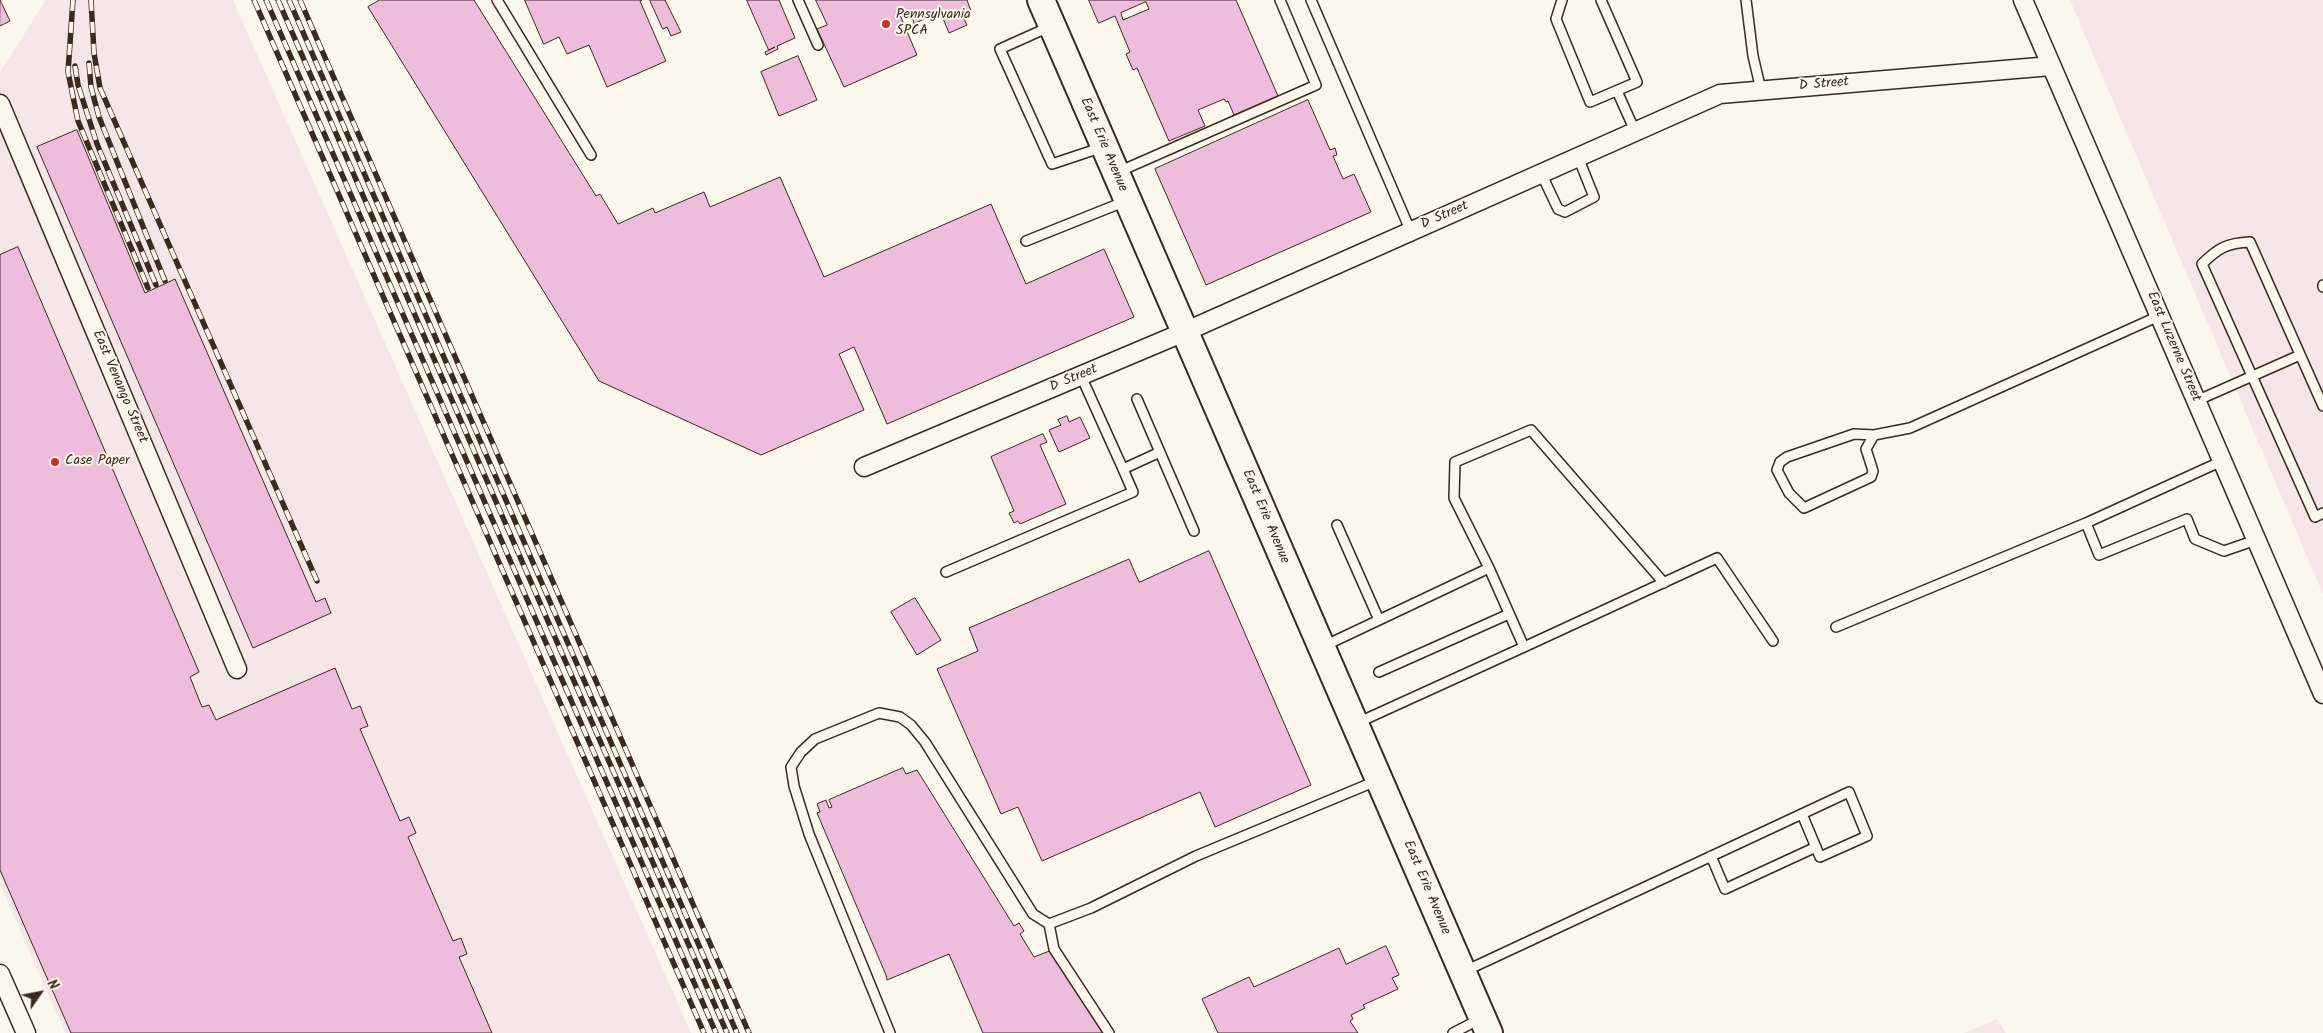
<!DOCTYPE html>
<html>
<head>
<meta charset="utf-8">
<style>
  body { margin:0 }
  #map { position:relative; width:2323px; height:1033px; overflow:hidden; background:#fbf7ec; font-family:Kalam,sans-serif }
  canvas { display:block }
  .north { position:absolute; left:15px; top:968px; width:50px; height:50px; -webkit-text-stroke:4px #fbf7ec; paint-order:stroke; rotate:57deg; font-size:14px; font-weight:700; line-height:20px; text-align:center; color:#3b2a1e }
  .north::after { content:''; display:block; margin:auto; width:18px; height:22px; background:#3b2a1e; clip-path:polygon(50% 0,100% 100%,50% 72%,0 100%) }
</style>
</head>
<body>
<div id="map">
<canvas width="2323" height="1033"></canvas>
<div class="north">N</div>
</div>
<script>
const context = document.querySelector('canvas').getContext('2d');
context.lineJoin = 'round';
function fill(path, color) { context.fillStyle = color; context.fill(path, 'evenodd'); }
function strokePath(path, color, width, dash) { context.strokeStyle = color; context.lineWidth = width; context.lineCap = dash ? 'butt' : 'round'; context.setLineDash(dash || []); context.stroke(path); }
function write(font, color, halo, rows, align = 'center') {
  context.font = font + ' Kalam,sans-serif'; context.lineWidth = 4; context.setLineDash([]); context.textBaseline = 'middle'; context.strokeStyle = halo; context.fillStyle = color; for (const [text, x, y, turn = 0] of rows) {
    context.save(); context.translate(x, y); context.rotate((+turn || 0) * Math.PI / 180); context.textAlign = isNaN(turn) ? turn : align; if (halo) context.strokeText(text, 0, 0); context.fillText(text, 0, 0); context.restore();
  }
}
fill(new Path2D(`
  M46,0H233L691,1033H65L0,884V72Z
  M2070,0H2323V594Z
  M1997,1019L2006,1033H1964Z`), '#f7e6e7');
const building = new Path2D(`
  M0,0L10,21L0,26Z
  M380,0H474L596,196L600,194L618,224L653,208L655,213L704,192L710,207L780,177L824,277L991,204L1026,284L1104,249L1134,317L887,424L854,347L839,354L864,410L761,455L599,381L368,7Z
  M525,0H642L640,1L666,61L607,87L589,45L567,54L559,37L544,44Z
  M650,0H665L681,32L671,36L667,27L663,29Z
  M747,0H779L795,38L777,46L778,49L766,55L765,52L775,47L769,50Z
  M816,0H967L971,11L962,15L967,25L949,33L940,11L914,24L911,10L900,15L917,55L844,87L817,29L827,25Z
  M1089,0H1236L1278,96L1234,115L1228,101L1226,102L1224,99L1198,110L1205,126L1169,141L1137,68L1133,70L1126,54L1130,52L1115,16L1099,23ZM1146,2L1149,9L1123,20L1121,13Z
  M798,56L817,100L779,116L761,72Z
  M1308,100L1330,150L1335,148L1337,155L1333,156L1343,179L1354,174L1371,212L1206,285L1155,169Z
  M77,130L145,293L175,279L316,602L325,598L331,613L253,648L37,147Z
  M18,247L199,672L190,677L202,707L209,705L216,720L335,668L352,709L360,706L368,726L360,729L400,821L409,817L416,833L408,837L453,941L461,938L467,954L459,957L492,1033H71L0,870V255Z
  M1067,416L1069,422L1080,417L1090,438L1059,452L1049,430L1061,425L1058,420Z
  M1043,434L1047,442L1040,445L1066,504L1020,524L1018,521L1014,523L1009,513L1014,511L991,457Z
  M1209,551L1311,785L1215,827L1200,792L1042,861L1018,807L1001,814L937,669L978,651L969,628L1129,559L1139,582Z
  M915,598L941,640L917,655L891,612Z
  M903,768L906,774L917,770L1014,926L1019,923L1024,931L1020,934L1034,957L1052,950L1104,1033H983L949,954L887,980L886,975L817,813L820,812L817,804L826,800L829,808L832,807L829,800Z
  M1386,946L1399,975L1392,978L1398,989L1363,1005L1365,1008L1351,1015L1353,1019L1350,1021L1358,1033H1218L1202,999L1249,977L1254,987L1339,948L1346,964Z`);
fill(building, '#efbddc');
strokePath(building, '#3b2a1e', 1);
const lane = new Path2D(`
  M497,0L591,155
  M798,0L818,45
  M1311,0L1411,232
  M1562,0L1556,19L1590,102L1637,82L1601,0
  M1746,0L1753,56L1761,90
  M1049,27L1000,49L1052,164L1103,147
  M1617,91L1635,131
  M1118,172L1316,85L1280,0
  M1541,173L1558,209L1565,212L1594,197L1578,157
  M1026,241L1126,201
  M2323,285V287
  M1081,376L1123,469L1160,452
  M1137,399L1194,531
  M2196,401L2300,355
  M2323,406L2250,242C2227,243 2218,248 2202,264L2315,517L2323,513
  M1874,435L1866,449L1873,471L1871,477L1804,508L1789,493L1777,470L1780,462L1787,457L1854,434L1874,435L1910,428L2159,316
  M2086,523L2222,461
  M1337,525L1379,620
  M1489,568L1454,498L1455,462L1531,430L1664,583
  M946,572L1133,492L1123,469
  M1836,627L2086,523L2099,555L2187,519L2195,539L2224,551L2256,540
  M1324,646L1489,568L1524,647L1357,723
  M1524,647L1717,558L1773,641
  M1379,672L1509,614
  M1711,856L1725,889L1816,847
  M1049,924L1054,949L1109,1033
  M1465,971L1849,792L1867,836L1820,857L1802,814
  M890,1033L809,834L794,786L791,767L801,752L815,739L879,713L900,717L911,725L925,742L1033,914L1049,924L1091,908L1196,856L1376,781
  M1453,1033L1480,1019`);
const street = new Path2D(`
  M2023,0L2323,694
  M0,104L237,669
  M864,467L1189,330L1720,94L2051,66
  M0,974L26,1033`);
const secondary = new Path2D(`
  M1041,0L1489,1033`);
strokePath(lane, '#3b2a1e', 12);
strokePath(street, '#3b2a1e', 21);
strokePath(secondary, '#3b2a1e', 30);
strokePath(lane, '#fbf7ec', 9);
strokePath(street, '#fbf7ec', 18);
strokePath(secondary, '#fbf7ec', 26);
const rail = new Path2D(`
  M73,0L68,72L78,121L148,288
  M91,0L94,53L100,88L317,581
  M254,0L704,1033
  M266,0L716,1033
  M278,0L727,1033
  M289,0L737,1033
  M300,0L749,1033
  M89,63L91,87L99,117L165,281
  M75,66L78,85L97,144L156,285`);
strokePath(rail, '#3b2a1e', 5.5);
strokePath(rail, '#fbf7ec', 4, [11]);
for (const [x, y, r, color] of [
  [886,24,5,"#c8321e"],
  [55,462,5,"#c8321e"]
]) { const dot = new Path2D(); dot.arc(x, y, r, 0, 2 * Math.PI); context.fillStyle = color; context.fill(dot); strokePath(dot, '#fbf7ec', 2); }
write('14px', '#3b2a1e', '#fbf7ec', [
  ["Pennsylvania",896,16],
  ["SPCA",896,32],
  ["Case Paper",65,462]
], 'left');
write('14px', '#3b2a1e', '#fbf7ec', [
  ["D Street",1824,85,-5],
  ["East Erie Avenue",1103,145,67],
  ["D Street",1445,216,-24],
  ["East Luzerne Street",2173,347,67],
  ["D Street",1074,379,-23],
  ["East Venango Street",119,387,67],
  ["East Erie Avenue",1265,517,67],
  ["East Erie Avenue",1426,888,67]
]);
</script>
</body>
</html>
